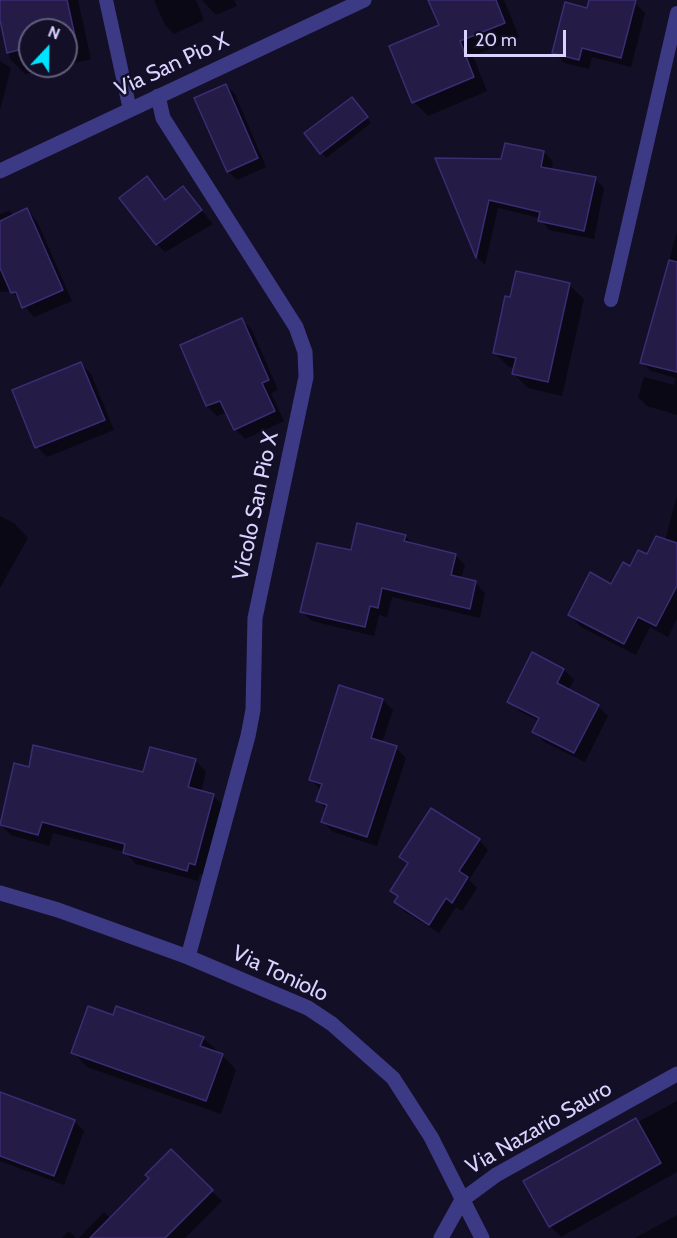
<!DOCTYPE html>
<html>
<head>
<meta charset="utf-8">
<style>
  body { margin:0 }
  #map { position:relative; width:677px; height:1238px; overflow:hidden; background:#130f26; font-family:Cabin,sans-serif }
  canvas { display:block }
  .north { position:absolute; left:18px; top:18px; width:60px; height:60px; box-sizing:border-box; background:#130f26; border:2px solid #625e7d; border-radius:50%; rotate:22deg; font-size:16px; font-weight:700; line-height:24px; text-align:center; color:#d9d4ff }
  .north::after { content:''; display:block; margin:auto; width:21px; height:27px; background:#00e5ff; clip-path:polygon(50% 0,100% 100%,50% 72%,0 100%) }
  .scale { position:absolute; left:464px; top:30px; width:102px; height:27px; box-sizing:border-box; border:3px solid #d9d4ff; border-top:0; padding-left:8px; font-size:18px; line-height:21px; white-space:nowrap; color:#d9d4ff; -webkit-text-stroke:4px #130f26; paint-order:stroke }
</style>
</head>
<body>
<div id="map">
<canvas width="677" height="1238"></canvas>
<div class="north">N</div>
<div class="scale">20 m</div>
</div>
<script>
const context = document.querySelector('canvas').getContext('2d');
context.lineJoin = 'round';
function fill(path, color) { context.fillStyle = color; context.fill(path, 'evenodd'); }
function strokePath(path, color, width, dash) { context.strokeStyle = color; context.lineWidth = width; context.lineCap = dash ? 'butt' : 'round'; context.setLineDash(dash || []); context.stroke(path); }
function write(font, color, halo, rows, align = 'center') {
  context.font = font + ' Cabin,sans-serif'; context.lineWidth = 5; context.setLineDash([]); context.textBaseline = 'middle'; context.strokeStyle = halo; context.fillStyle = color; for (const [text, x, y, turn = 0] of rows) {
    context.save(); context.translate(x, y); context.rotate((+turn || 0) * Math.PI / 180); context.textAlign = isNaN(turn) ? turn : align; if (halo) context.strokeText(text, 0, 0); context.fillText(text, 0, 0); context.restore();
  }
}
fill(new Path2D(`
  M0,0H78L91,59L66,65V30H30V66H60L25,74L10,59L0,14Z
  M154,0H196L204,20L174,34L165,25Z
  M202,0H234L237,6L216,15Z
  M435,0H504L519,37L473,56L487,91L428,116L414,102L441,26Z
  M590,0H622L635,3L645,13L631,67L592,57L589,69L564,63L554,52L588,10Z
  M0,61L11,68L0,110Z
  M226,85L235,94L266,167L237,180L228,171Z
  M356,104L371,123L326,158L307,134Z
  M544,152L553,162L551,170L595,179L604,188L594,239L549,230L540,218L498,208L485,265L477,257L437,160H502Z
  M147,178L166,201L183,188L213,224L165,252L156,243Z
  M27,210L37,221L72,301L34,317L12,291L0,292V214L9,211L15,216Z
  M677,231V415L647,406L638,397L644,377L674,385L676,378L651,371L642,363Z
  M569,285L584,299L562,396L528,388L514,374L515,368L509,367L494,352Z
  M242,320L252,330L278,390L271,393L284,421L245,439L235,429L227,412L217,416L207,406L182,345Z
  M81,364L91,374L114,430L47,457L37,447Z
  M677,495V619L668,637L650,627L636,655L581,627L570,615L612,586L665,541Z
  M0,516L14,523L28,538L0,588Z
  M405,536L414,545L455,555L465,565L461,579L476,583L485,593L480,618L392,597L387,617L379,615L374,636L312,621L302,612L352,552Z
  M533,654L564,670L574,680L568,690L598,706L608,716L585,762L544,742L534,732L539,721L519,711L509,701Z
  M383,700L393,710L382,743L396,748L406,758L377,846L333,832L323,822L327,810L318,801L321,790L311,780Z
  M195,760L206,772L201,792L213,796L225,807L206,876L200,874L198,881L136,864L125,852L53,833L49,846L11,835L0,824L15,765L30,769L144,774Z
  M479,840L488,850L469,880L477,888L462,911L456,907L439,933L405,912L396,902L399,898L392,891L409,865L401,857Z
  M114,1017L203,1038L222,1055L236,1070L221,1114L87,1067L73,1052Z
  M0,1093L74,1121L84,1131L64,1185L0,1161Z
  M677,1101V1172L561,1237L550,1226L638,1122Z
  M171,1151L222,1201L185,1238H79L104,1212L111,1219L151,1178Z
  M677,1215V1238H635Z
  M69,1231L76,1238H62Z`), '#0007');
const building = new Path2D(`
  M0,0H67L75,36L66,39V30H30V47L7,53L0,20Z
  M428,0H496L505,23L460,41L474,77L412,103L389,46L439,25Z
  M589,0H636L621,58L582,48L579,60L552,53L565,2L587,8Z
  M226,84L258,158L227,172L194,98Z
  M352,97L368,117L320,154L304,133Z
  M505,143L544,151L541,167L596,177L584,231L538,221L540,212L489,200L476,258L435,158L501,159Z
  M147,176L165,200L183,186L202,210L156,245L119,198Z
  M27,208L63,290L22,308L16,292L11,293L0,268V221Z
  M669,260L677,262V372L640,363Z
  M516,271L570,283L548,382L512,374L516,358L493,353L505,296L510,297Z
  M242,318L269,380L262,383L275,411L234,430L220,401L206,406L180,345Z
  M81,362L105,420L35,448L12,390Z
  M357,523L406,535L404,541L456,554L451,575L476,581L470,609L382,588L378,608L370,606L365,627L300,612L317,543L351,550Z
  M656,536L677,543V586L656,626L638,617L624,644L568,615L590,572L611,584L623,562L630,566L638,550L647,554Z
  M532,652L564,669L557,683L599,705L574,753L532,732L539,718L507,702Z
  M339,685L383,699L371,738L397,746L367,837L321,822L327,805L316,801L322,784L309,780Z
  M33,745L143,772L150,747L196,759L188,787L214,794L195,865L189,863L187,871L123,853L125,844L42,822L38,835L0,825L14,763L29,767Z
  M431,808L480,839L459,871L468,877L452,903L446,898L429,925L394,902L398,896L390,891L408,863L399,857Z
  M88,1006L113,1015L116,1006L204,1037L200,1046L223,1054L206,1101L71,1053Z
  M0,1092L75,1120L54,1176L0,1156Z
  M636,1118L661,1163L549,1227L523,1181Z
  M171,1149L213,1190L165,1238H90L149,1178L145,1175Z`);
fill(building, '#241b47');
strokePath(building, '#3b2d73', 1.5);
strokePath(new Path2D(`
  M106,0L130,110
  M611,300L677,13`), '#3d3a85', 14);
strokePath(new Path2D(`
  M158,96L163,118L296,327L305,352L306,377L255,618L253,710L248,736L188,957
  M0,171L364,0
  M0,893L58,910L188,957L308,1008L332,1024L393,1078L431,1137L482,1238
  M441,1238L462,1200L496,1175L677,1074`), '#3d3a85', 15);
write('22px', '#d9d4ff', '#130f26', [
  ["Via San Pio X",172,65,-25],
  ["Vicolo San Pio X",256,506,-78],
  ["Via Toniolo",280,974,25],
  ["Via Nazario Sauro",539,1128,-30]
]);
</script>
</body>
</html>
